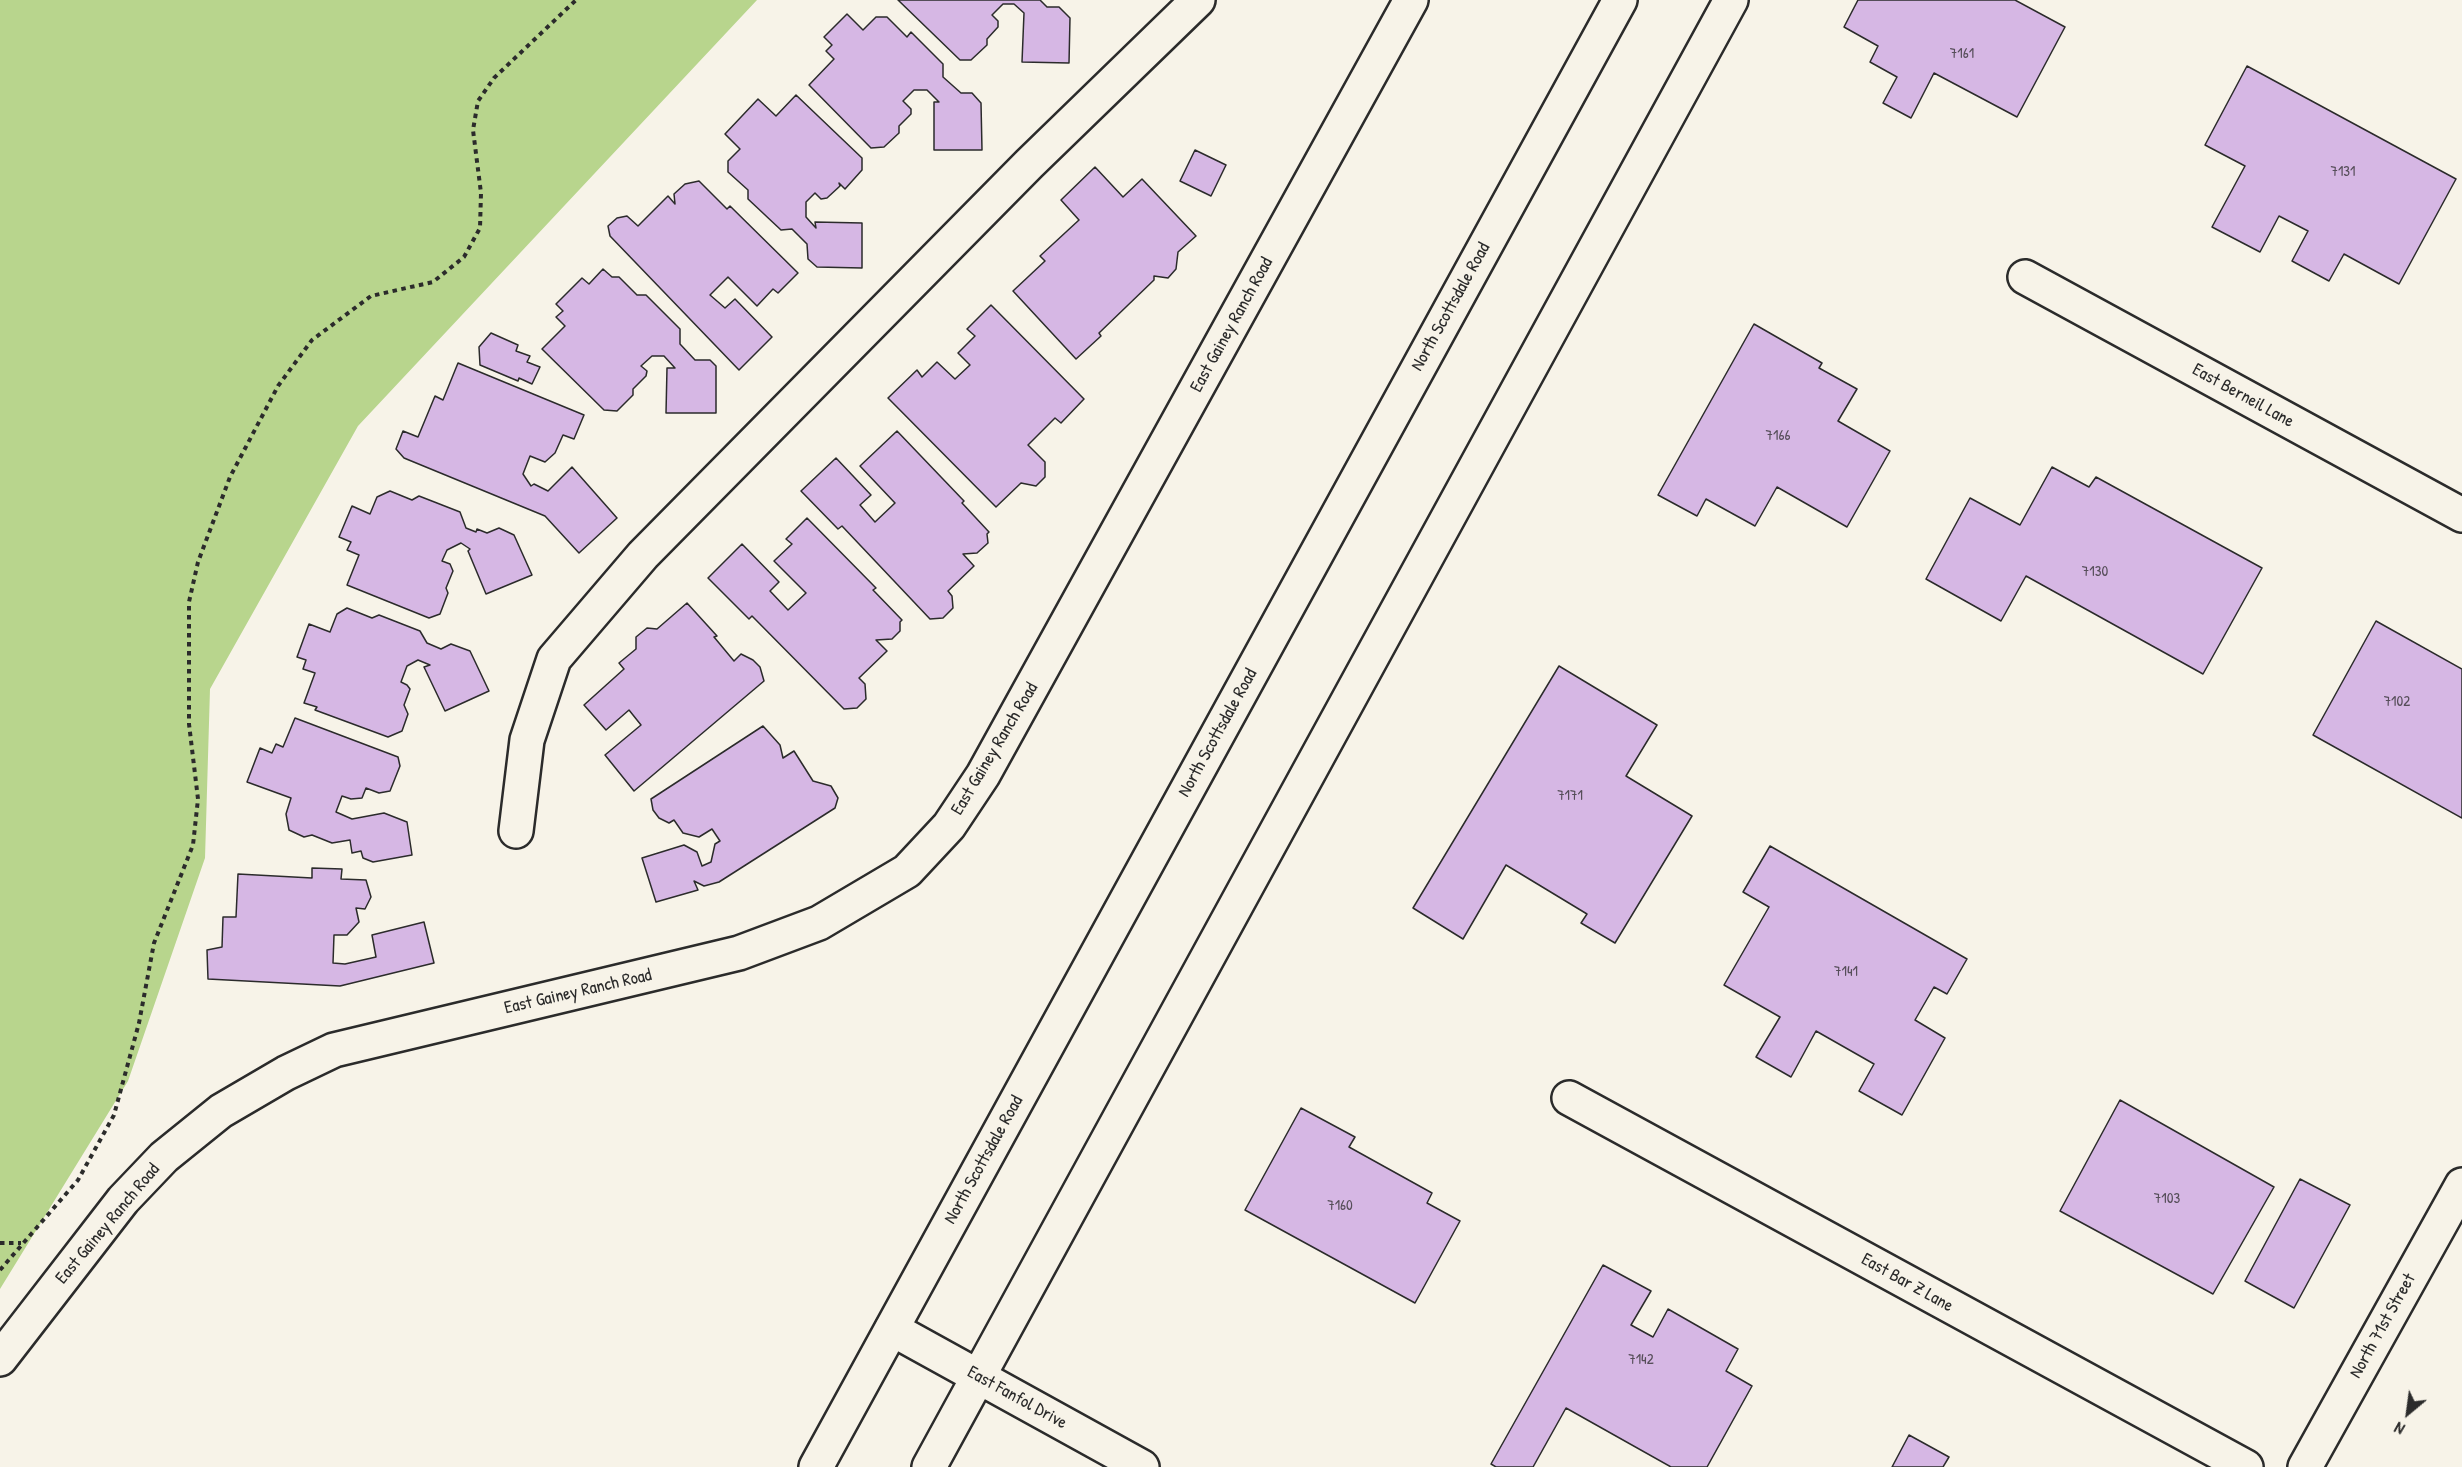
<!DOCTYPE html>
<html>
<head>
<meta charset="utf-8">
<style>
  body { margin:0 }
  #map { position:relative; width:2462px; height:1467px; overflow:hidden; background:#f7f3e8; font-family:"Patrick Hand",sans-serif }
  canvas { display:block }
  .north { position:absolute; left:2378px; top:1383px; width:60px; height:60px; -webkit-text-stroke:4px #f7f3e8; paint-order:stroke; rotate:209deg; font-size:16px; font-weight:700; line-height:24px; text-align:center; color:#2b2b2b }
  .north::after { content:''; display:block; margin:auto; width:21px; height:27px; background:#2b2b2b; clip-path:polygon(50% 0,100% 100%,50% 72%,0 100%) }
</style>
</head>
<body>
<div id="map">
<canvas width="2462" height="1467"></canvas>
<div class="north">N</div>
</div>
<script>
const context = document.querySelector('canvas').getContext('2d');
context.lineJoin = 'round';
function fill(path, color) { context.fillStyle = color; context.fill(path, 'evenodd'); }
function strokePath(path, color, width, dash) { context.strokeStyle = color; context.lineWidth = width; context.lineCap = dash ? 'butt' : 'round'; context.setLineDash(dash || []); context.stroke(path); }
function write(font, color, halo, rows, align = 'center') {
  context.font = font + ' "Patrick Hand",sans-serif'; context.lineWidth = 5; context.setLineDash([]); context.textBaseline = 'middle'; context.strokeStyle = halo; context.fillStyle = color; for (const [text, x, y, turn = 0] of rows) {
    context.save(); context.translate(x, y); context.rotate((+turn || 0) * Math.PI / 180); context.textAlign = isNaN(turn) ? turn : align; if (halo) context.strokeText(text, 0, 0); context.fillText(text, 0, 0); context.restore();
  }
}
fill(new Path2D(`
  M0,0H757L358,426L210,689L205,858L128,1081L0,1289Z`), '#b8d58d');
const building = new Path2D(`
  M898,0H1040L1047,7H1059L1070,18L1069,63L1022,62L1024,13L1014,4H1003L992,15L998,21V27L987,39V45L971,60H960Z
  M1858,0H2015L2065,27L2017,117L1934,73L1911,118L1883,103L1897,77L1870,62L1878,46L1844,27Z
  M847,14L863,30L876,17H887L907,37L911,32L943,64V77L961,93H972L981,103L982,150H934V102H939L927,90H914L903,101L911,109V114L899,126V133L884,147L871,148L809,85L834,59L826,51L832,45L824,37Z
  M2247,66L2456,179L2399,284L2344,254L2329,281L2292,261L2308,231L2279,216L2260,252L2212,227L2245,166L2205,145Z
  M796,95L862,158V170L845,189L839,183L840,186L827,198L821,199L815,193L806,202V217L816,228L815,222L862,223V268L817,267L808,259L807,244L792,229L781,230L748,199V190L728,172V161L740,149L725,134L758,99L776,116Z
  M1195,150L1226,165L1211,196L1180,181Z
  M1095,167L1123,197L1142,179L1196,236L1178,252L1176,269L1168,278L1154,276V280L1099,333L1101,336L1076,359L1013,291L1045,261L1040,256L1079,220L1061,200Z
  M699,181L727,209L730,206L798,273L778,293L773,289L757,306L728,277L710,295L725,308L735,299L772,337L739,370L610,236L608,226L617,218L627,216L638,226L668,196L675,204L674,194L685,184Z
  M603,269L612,277H619L637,295H646L680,329V344L695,360H710L716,366V413H666L667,368H675L664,356H652L641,366L647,371L646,376L633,389V395L617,411L604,410L542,349L565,326L556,317L563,311L556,304L582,278L589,284Z
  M991,305L1084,399L1061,423L1055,418L1028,445L1045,462V477L1036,486L1021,483L996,507L888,398L917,370L922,377L937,362L955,379L970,365L958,353L975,336L967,329Z
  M1754,324L1822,363L1819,368L1857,389L1838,421L1890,451L1847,527L1777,487L1755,526L1706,499L1697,516L1658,495Z
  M491,333L518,345L516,351L530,356L527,362L540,367L532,384L519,378L518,381L480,365L479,347Z
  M458,363L584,415L574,439L563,435L555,453L545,462L530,456L523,474L531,486L534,484L548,491L572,467L617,518L579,553L545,516L404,458L396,449L403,431L418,437L435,396L443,400Z
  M897,431L964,501L962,503L989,532L987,534L988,543L977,553L963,554L974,566L948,591L952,596L953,608L943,618L930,619L842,526L838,529L801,491L836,458L871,495L860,505L875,522L895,503L860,466Z
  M2052,467L2089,487L2096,477L2262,568L2203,674L2026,576L2001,621L1926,579L1970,498L2020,525Z
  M390,491L412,500L419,496L460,512L466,528L476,532L477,529L487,533L499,528L514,535L532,575L486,594L468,551L470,549L461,543L447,550L442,561L450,564L453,571L446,588L448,593L440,614L429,618L347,585L359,555L347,550L351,542L339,537L352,506L370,514L377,497Z
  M807,518L876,588L873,590L902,620L900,622V631L892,639L876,640L887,651L859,678L865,684L866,699L857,708L844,709L752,616L749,619L708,578L742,544L779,582L770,591L788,610L806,593L774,561L792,544L786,539Z
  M687,603L717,636L714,637L734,661L741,654L753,660L760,667L764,681L634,791L605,755L641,725L629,710L606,730L584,705L624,669L619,663L636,649V637L647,628L657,629Z
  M347,608L372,618L379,615L420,631L427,643L441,649L451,644L470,651L489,691L445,711L424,667L430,665L418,660L407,666L401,682L407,685L410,689L404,705L408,714L402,731L388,737L315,710L317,707L304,703L315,673L303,669L306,660L297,657L309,624L330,632L337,614Z
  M2376,621L2462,669V818L2313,735Z
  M1559,666L1657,725L1626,776L1692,816L1615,943L1581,923L1587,914L1506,865L1463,939L1413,908Z
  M295,718L398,757L400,766L390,791L379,793L366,788L362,798L351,799L342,796L336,812L352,819L384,813L407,822L412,855L373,862L363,858L361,851L352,853L350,840L332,843L312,835L304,837L289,830L286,814L291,798L247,782L260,748L272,753L276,744L283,747Z
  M763,726L780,745L783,758L794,751L813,781L831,786L838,798L835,808L719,882L704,886L694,881L698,890L656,902L642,858L684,845L697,852L702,866L711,862L715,844L720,841L712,829L699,837L683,833L674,820L669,823L659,818L653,810L651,799Z
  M1770,846L1967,959L1947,994L1934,987L1915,1020L1945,1038L1902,1115L1859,1091L1874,1064L1816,1031L1791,1077L1756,1057L1780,1017L1724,985L1769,907L1743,892Z
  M312,868L342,869L341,879L366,880L371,897L365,909L356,908L359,922L347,935H334L333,963L345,964L376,957L372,935L424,922L434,963L340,986L208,979L207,950L222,947L223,917H236L238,874L312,878Z
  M2120,1100L2274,1187L2213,1294L2060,1211Z
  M1301,1108L1355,1137L1349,1147L1432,1193L1427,1203L1460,1221L1415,1303L1245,1210Z
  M2300,1179L2350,1205L2294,1308L2245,1281Z
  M1603,1265L1651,1291L1631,1325L1653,1337L1668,1309L1738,1349L1726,1371L1752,1386L1707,1467H1671L1566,1408L1533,1467H1496L1491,1464Z
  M1909,1435L1949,1457L1943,1467H1892Z`);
fill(building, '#d6b7e4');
strokePath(building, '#2b2b2b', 1.5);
const minor = new Path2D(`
  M2025,277L2462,515
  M516,831L527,740L554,659L643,555L1029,164L1198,0
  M1569,1098L2246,1467
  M892,1329L1142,1467
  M0,1359L123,1200L164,1157L221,1111L286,1073L334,1050L739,953L819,923L907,871L949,826L983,775L1411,0
  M2305,1467L2462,1185`);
const major = new Path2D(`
  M816,1467L1620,0
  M929,1467L1731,0`);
strokePath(minor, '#2b2b2b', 38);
strokePath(major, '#2b2b2b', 38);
strokePath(new Path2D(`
  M0,1243H21
  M0,1270L78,1180L114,1115L139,1023L154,943L193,845L198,799L189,724V602L198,562L230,477L278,386L312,340L371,296L433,282L464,257L480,228L481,193L473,130L478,101L494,78L576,0`), '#2b2b2b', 4, [4.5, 4.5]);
strokePath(minor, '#f7f3e8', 33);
strokePath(major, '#f7f3e8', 33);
write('15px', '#564e59', null, [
  ["7161",1962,54],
  ["7131",2343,172],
  ["7166",1778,436],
  ["7130",2095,572],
  ["7102",2397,702],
  ["7171",1570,796],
  ["7141",1846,972],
  ["7103",2167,1199],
  ["7160",1340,1206],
  ["7142",1641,1360]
]);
write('18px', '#2b2b2b', '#f7f3e8', [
  ["North Scottsdale Road",1451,307,-61],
  ["East Gainey Ranch Road",1232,325,-61],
  ["East Berneil Lane",2243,396,29],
  ["North Scottsdale Road",1218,733,-61],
  ["East Gainey Ranch Road",995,749,-59],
  ["East Gainey Ranch Road",578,992,-13],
  ["North Scottsdale Road",984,1160,-61],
  ["East Gainey Ranch Road",108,1224,-50],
  ["East Bar Z Lane",1907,1283,29],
  ["North 71st Street",2383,1326,-61],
  ["East Fanfol Drive",1017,1398,29]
]);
</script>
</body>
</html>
